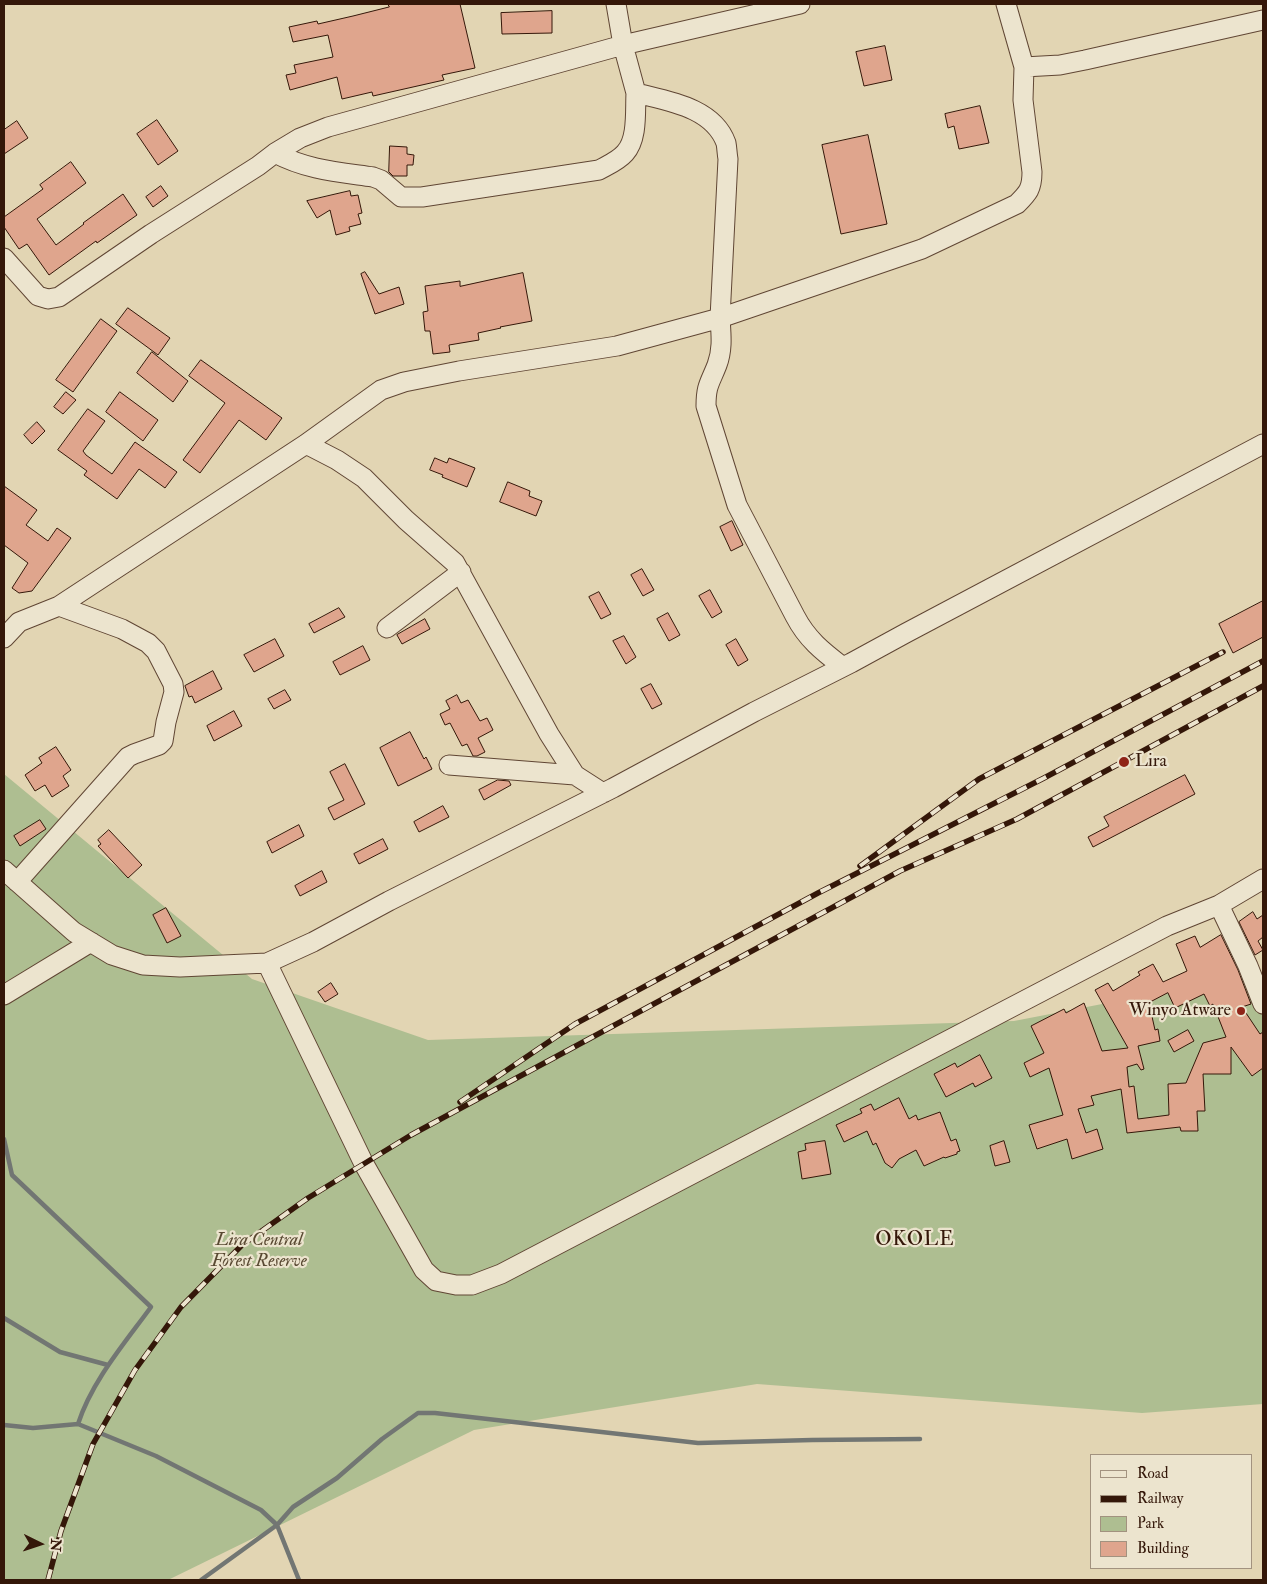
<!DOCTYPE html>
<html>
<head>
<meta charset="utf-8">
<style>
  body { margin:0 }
  #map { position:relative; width:1267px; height:1584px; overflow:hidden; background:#e2d5b3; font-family:"IM FELL Double Pica",serif }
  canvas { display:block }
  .frame { position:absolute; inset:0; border:5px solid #341709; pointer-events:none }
  .legend { position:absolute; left:1090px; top:1454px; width:162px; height:115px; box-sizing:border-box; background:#ece4ce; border:1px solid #a2927f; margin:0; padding:6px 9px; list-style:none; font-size:15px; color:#341709 }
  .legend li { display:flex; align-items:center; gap:10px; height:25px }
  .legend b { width:25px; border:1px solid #a2927f }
  .north { position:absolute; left:15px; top:1519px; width:50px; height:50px; -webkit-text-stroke:4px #ece4ce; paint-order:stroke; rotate:94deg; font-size:14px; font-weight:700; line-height:20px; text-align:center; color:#341709 }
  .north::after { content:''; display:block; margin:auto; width:18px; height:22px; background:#341709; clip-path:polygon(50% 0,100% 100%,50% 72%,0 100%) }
</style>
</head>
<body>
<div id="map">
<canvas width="1267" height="1584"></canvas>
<div class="frame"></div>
<ul class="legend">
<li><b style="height:6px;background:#ece4ce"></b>Road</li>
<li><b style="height:6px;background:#341709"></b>Railway</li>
<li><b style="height:14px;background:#aebe91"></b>Park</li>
<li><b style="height:14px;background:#dfa58d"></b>Building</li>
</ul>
<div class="north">N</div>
</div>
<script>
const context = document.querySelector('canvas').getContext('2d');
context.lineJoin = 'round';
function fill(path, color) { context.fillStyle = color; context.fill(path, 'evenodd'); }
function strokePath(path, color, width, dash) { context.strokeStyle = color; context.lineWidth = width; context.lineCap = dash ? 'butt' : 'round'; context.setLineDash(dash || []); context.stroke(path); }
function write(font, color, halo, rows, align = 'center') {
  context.font = font + ' "IM FELL Double Pica",serif'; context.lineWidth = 4.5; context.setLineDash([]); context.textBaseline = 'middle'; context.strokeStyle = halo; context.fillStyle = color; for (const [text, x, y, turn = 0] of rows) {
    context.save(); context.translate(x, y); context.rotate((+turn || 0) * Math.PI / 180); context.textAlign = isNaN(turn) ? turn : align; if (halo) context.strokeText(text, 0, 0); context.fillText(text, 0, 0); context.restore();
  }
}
fill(new Path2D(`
  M4,774L252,979L428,1040L1014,1021L1263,973V1404L1142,1413L757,1384L474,1430L168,1580H4Z`), '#aebe91');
strokePath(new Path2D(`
  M4,1139L12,1175L151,1307C124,1344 92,1381 78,1424L156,1456L261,1510L277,1525L299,1580
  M4,1318L60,1352L108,1365
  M4,1425L33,1428L78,1424
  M201,1580L277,1525L293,1507L337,1478L382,1439L418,1413H435L698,1443L812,1440L920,1439`), '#727673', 4.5);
const building = new Path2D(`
  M388,4H460L475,68L442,75L444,80L373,96L372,92L342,99L337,77L290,90L286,75L296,73L294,65L333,57L328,35L293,42L289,27L317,21L318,24L353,16L389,7Z
  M552,11V33L502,34L501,13Z
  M885,46L892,80L864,86L856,52Z
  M980,106L989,143L959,149L954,126L948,128L945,114Z
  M157,120L178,151L158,165L137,134Z
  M17,121L28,138L4,154V130Z
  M868,135L887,224L841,234L822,145Z
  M390,146L407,147V154L414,155L413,165H407V176H393L389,172Z
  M71,162L86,183L37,219L56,245L84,224L83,223L123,194L137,215L97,243L96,241L49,275L27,244L19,249L4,227V217L43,189L40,185Z
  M161,186L168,196L153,207L146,197Z
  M350,191L351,196L358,195L362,213L358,214L361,224L349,227L350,231L336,235L330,210L317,218L307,201Z
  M365,272L379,294L399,287L404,304L375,314L361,274Z
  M523,273L532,321L500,327L501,328L478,333L479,340L449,345L450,352L433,354L430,331H425L423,312L428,311L425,286L460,281V286Z
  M128,308L170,338L158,355L116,324Z
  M101,319L117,331L73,392L56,380Z
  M152,352L188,381L173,402L137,373Z
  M201,360L282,418L266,440L239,420L200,473L183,460L225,403L189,376Z
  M66,392L76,400L63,414L54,407Z
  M120,392L158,420L143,441L106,412Z
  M88,409L105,421L83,451L86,455L112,474L135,442L177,472L165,488L139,469L117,499L84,475L87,471L58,450Z
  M37,422L45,431L32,444L24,435Z
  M435,458L447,463L449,458L475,468L467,487L442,477L443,475L430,470Z
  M508,482L530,491L529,496L542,501L536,516L500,502Z
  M4,486L37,510L26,525L48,541L57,528L71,538L32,591L19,593L12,588L28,563L4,545Z
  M732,521L743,545L731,551L720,527Z
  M642,569L654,590L643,596L631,575Z
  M710,590L722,612L712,618L699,596Z
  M599,592L611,614L601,619L589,597Z
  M1263,601V637L1233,653L1219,624Z
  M339,608L345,617L314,633L309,624Z
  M668,613L680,635L669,641L657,619Z
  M425,619L430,629L402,644L397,635Z
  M624,636L636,657L626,664L613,641Z
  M275,639L284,656L254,672L244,655Z
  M736,639L748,660L738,666L726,645Z
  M363,646L370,660L340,675L333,662Z
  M213,671L222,689L195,703L192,696L189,697L185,686Z
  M651,684L662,704L652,709L641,689Z
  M285,690L291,700L274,709L268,699Z
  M457,695L461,703L468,700L480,721L487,718L493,730L478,738L485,752L477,756H473L467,744L462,746L450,723L445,725L440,714L450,709L446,701Z
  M234,711L242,726L214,741L207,726Z
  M410,732L424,759L426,757L432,769L398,786L380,748Z
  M56,747L71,770L63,776L69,786L52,797L45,785L35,791L25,775L42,763L39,758Z
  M345,764L365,804L334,820L328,808L344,800L330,772Z
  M1185,775L1195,794L1093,847L1088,837L1109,826L1104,817Z
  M498,780L509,781L511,785L484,800L479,790Z
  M443,806L449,817L419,832L414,822Z
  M40,820L46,829L20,846L14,836Z
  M299,825L304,836L272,853L267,842Z
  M109,830L142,865L128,878L98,846L101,844L98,840Z
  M383,839L388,849L359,864L354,854Z
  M322,871L327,882L300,896L295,886Z
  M166,908L181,936L167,943L153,915Z
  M1253,912L1257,919L1263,915V937L1258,941L1263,950L1255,955L1239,922Z
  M1221,935L1238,970L1251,1004L1242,1007L1260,1034L1263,1032V1068L1252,1076L1231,1047V1074H1203L1205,1111H1197L1198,1131H1181L1180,1127L1127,1133L1121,1089L1091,1096L1094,1105L1078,1109L1086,1133L1097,1129L1103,1149L1072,1159L1067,1139L1037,1149L1029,1125L1063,1115L1049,1068L1030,1077L1024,1063L1044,1053L1031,1026L1064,1009L1066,1013L1084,1003L1102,1051L1128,1048L1095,990L1108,983L1113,991L1140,975L1138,972L1153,964L1163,982L1187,971L1176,944L1195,936L1200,947ZM1168,993L1175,1008L1204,994L1210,1006L1213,1004L1226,1037L1203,1043L1186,1083L1168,1084L1169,1115L1138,1119L1134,1086L1129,1087L1127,1067L1137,1064L1141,1070L1144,1069L1138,1046L1160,1041L1158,1029L1155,1030L1149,1003Z
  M331,983L338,994L325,1002L318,992Z
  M1188,1030L1194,1041L1174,1052L1168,1041Z
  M980,1055L992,1078L975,1087L973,1083L946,1097L934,1074L955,1063L957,1067Z
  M899,1098L909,1119L916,1115L918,1120L940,1112L951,1141L956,1139L960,1151L957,1152V1154L945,1158L944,1157L924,1166L916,1150L899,1159L892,1168L885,1163L876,1143L873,1145L867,1131L844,1142L836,1125L862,1113L860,1109L871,1104L874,1110Z
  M825,1141L831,1174L802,1179L798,1152L806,1150L805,1144Z
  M1004,1141L1010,1162L995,1166L990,1146Z`);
fill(building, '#dfa58d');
strokePath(building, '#341709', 1);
const minor = new Path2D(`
  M616,4L623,45L636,93C667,101 713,107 726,143C727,148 727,154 728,159L720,318C721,334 723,349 717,365C710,383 706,385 706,406L737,505L795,616C807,639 822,651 843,667
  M1006,4L1024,67L1060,65L1085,60L1263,20
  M275,153C307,170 338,172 373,177L381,180L401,197H422L599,170C608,165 618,161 625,153C638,139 635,111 636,93
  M4,258L38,296L48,299L59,297L151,234L258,166L275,153L300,138L328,127L623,45L800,4
  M306,444L337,460L364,478L406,520L455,563L549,734L575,775
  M387,628L461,572
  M4,638L19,622L59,606L306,444L381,390L404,382L459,371L617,346L720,318L922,249L1017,204C1028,193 1032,189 1032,172L1023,100L1024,67
  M449,765L575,775L603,793
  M4,870L74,932L112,955L143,965L180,967L267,963L313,942L389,901L613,788L754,712L851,663L906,633L1263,444
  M17,882L128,757L134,754L159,745L163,741L166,722L174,692L173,684L156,651L148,643L122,629L59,606
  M1219,905L1248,966L1263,1004
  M267,963L364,1164L424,1270L436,1281L456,1285H472L501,1274L1167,926L1219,905L1263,879
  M4,995L91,942`);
strokePath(minor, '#604634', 21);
strokePath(minor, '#ece4ce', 19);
const rail = new Path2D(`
  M860,866L979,779L1223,652
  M460,1102L575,1024L818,893L1044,778L1263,661
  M48,1580L61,1531L93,1444L135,1370L181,1307L242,1245L308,1198L411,1135L900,871L1017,819L1263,686`);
strokePath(rail, '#341709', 5.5);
strokePath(rail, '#ece4ce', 4, [11]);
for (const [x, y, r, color] of [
  [1124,762,6,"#8f2418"],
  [1241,1011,5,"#8f2418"]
]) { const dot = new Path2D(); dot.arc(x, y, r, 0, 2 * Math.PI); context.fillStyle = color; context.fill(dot); strokePath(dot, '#ece4ce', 2); }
write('18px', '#341709', '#ece4ce', [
  ["Lira",1135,762],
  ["Winyo Atware",1231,1011,"right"]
], 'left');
write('italic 18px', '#594932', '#ece4ce', [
  ["Lira Central",259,1241],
  ["Forest Reserve",259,1262]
]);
context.letterSpacing = '1px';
write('20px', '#341709', '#ece4ce', [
  ["OKOLE",915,1241]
]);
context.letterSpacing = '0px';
</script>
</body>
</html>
